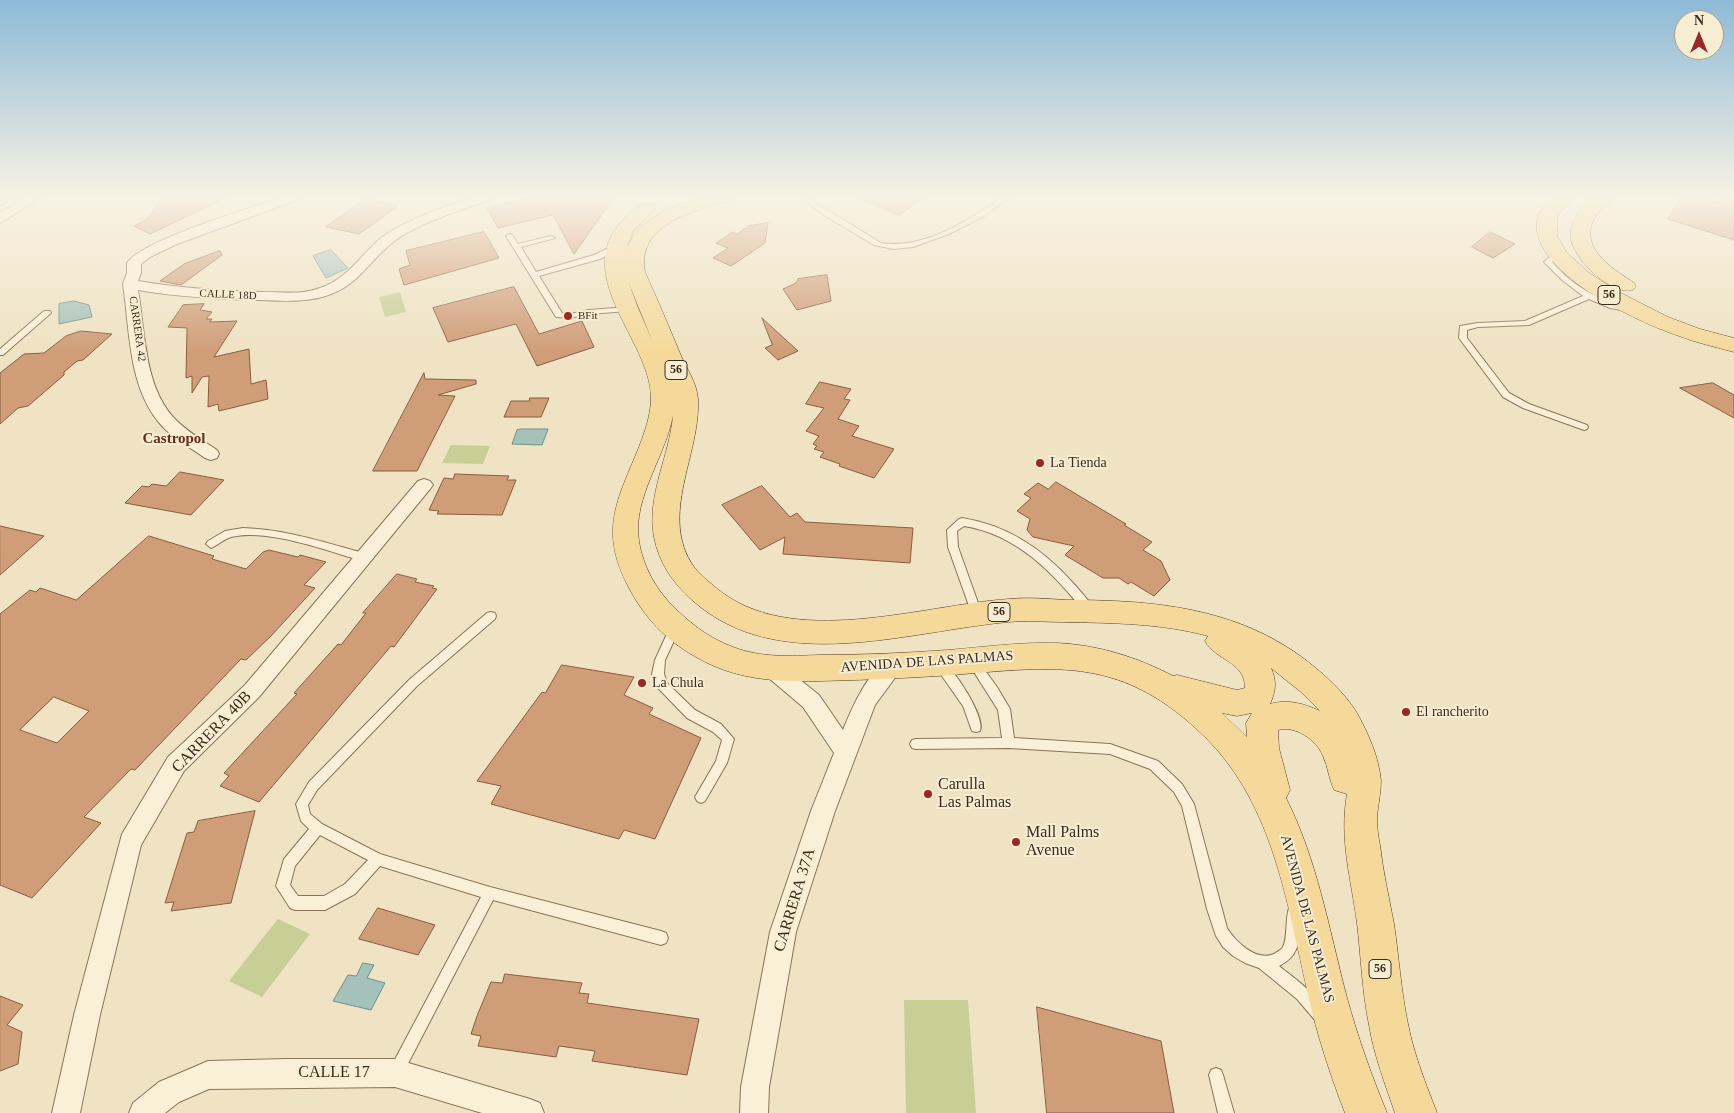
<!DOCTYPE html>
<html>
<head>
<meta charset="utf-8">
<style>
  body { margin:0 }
  #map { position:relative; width:1734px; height:1113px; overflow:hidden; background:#efe3c3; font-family:Georgia,serif }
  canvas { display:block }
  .north { position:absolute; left:1674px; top:10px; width:50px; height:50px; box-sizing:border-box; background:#f7edd3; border:1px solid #aba08b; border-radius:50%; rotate:0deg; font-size:14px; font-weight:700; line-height:20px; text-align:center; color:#3a2c1e }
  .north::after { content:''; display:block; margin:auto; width:18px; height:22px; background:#9b2827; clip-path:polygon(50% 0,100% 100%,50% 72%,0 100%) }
</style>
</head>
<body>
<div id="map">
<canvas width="1734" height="1113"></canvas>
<div class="north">N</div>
</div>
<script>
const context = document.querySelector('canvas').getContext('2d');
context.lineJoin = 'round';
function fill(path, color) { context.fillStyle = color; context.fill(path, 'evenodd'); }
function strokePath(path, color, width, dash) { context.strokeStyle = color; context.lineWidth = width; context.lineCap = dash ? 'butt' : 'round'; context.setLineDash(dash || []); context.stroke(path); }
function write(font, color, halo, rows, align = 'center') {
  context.font = font + ' Georgia,serif'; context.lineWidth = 4; context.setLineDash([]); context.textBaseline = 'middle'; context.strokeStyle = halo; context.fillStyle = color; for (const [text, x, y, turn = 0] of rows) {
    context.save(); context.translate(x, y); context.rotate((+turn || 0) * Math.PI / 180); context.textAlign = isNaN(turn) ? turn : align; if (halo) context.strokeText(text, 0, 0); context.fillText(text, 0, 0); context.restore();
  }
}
fill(new Path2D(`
  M400,292L406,312L385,317L379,297Z
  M451,445L490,446L483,464L442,463Z
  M278,919L310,934L262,997L229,981Z
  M904,1000H968L976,1113H906Z`), '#c7ce96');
const water = new Path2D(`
  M331,250L348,268L326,278L313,256Z
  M74,301L89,305L92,317L59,324V304Z
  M521,429H548L542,445L512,444L517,430Z
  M363,963L374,965L367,978L385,983L371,1010L333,1001L348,975L356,976Z`);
fill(water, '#a5c2ba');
strokePath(water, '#6c9188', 1);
const building = new Path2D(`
  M164,196H230L150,234L134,226L146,220Z
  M540,196H615L574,254L553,215L498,228L487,208Z
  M854,196H926L899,215Z
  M1682,196H1693L1718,203L1721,196L1734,199V240L1668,219Z
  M366,199L398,206L359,234L326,227Z
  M768,223L765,243L731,266L713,258L728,248L716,243L733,232L737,234L749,226Z
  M484,232L499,258L404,285L399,269L410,265L406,251Z
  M1490,232L1515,244L1493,258L1472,247Z
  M220,251L222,255L181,285L160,281L184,264Z
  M827,275L831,301L797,310L783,289L796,283L798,279Z
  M514,287L539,334L582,321L594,347L537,366L516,324L448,342L433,308Z
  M204,304L200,310L212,312L206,319H212L210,322L237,321L214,357L249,349L251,384L266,380L268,399L219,411L218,404L208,407L209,376L202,377L192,393V376L186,378L187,328L168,327L183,305Z
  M762,318L798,351L778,360L765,348L772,345Z
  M81,331L112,334L83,360L77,361L64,372V375L28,406L18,408L0,424V373L24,354L44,353L66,336Z
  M424,373L425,379L476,380V384L438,395L455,396L417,471H373Z
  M820,382L851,389L844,399L850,400L838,419L859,426L852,436L894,449L874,478L839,466L840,464L820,457L824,452L814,449L817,446L813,444L819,436L806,431L824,408L806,404Z
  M1713,383L1734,395V418L1680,388Z
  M530,398H549L541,417H504L511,401H529Z
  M180,472L224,480L191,515L125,503L142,486L149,487L152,484L166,486Z
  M455,474L509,476L507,480H516L502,515L437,514L439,511L429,510L444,478L453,479Z
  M1056,482L1126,524L1124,525L1152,542L1143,550L1161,561L1170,580L1154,596L1131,582L1128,584L1119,578H1103L1065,555L1074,546L1033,537L1027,530L1030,519L1017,511L1031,498L1024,494L1038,483L1048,489Z
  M762,486L790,517L797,513L805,522L913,528L910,563L783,554L785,537L760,550L722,505Z
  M0,526L44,536L0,575Z
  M149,536L214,556L212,559L246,569L263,552L269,550L298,557L300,555L326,562L304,585L315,588L271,636L246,660L241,659L135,770L131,769L84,817L101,823L32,898L0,885V614L30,590L36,592L40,588L76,600ZM54,697L89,711L57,743L20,730Z
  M397,574L417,579L415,582L434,586L432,588L437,589L394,647L391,646L259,802L220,786L229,776L224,773L297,694L294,693L338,644L341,645L366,613H363Z
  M562,665L634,677L624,695L653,708L649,714L701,738L655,839L624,830L619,839L491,804L501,786L477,781L542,692L545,693Z
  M255,811L231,903L171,911L174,902L165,903L187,833L194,832L198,821Z
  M378,908L435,925L418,955L359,939Z
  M505,974L582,983L579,993L589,994L587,1003L699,1019L687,1075L592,1061L595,1051L559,1046L556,1057L478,1046L481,1036L471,1034L477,1016L491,982L502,983Z
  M0,996L23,1005L7,1025L22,1032L18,1064L0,1071Z
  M1037,1007L1161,1041L1174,1113H1047Z`);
fill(building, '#cf9d78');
strokePath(building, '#8a5d3e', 1);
const service = new Path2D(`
  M6,196H13L0,206V201Z
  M798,196H805L881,243C916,248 949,231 979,213C989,207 1000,196 1012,196L984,216L949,234L913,247L894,249L874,245L827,217Z
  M510,234L512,235L518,244L551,236L555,238L521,247L536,272L594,255L613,246H619V250L600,259L539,276L562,313L570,314L589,310L628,307L632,309L628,311L589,314L570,318L556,317L506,236Z
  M1555,252L1562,254L1552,262C1573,286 1597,300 1628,307V311L1610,308L1589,299L1529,325L1478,327L1467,330V338L1509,393L1529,404L1587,425L1588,427L1587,429L1584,430L1523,408L1503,397L1459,338L1460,326L1478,323L1525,321L1583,296L1562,280L1544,262Z
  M44,311H50L51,313L3,355H0V349Z
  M962,518C1007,525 1043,549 1073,583C1080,591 1089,600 1094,610L1093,613H1085C1054,573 1016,534 964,526L957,531L958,547L982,614L981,617H973L948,547L947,530L959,519Z
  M243,528C284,529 323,542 363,553L368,557L363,561C327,551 268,528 231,537C224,539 218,545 211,548L206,544L208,541L225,531Z
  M491,612L495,613L496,616L495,619L417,686L317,790L308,805L310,814L322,824L380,854L490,887L661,931L666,933L668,938L666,943L661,945L493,900L401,1077L396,1079L391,1077L389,1072L391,1067L481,897L380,866L355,894L325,910H295L290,908L276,886L284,859L309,829L301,821L296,804L309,782L409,680L487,613ZM320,835L368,860L345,884L324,896H298L290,885L295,866Z
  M675,624L679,625L680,628L665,660L664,674L667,683L695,710L721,724L734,739L727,763L705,801L701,803L697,801L695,797L716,761L722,740L713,732L687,718L656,686L652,674L655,660L671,625Z
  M972,656L976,658L997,687L1010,709L1014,738L1110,744L1158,761L1182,784L1194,804L1227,928C1235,941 1256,962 1274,954C1277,952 1281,950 1283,947C1288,937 1285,920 1289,908L1294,906L1299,908L1301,913C1298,937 1303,954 1279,966C1295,979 1318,994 1326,1014L1324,1019L1319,1021L1314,1019L1297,999L1259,968L1245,963L1233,956L1223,947L1216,936L1207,909L1182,806L1174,792L1150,769L1110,754L1009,748L916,749L912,748L910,744L912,740L916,739L1002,738L998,710L967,661L968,658Z
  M941,661C953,666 986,718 980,731L976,732L972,731L963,706L937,669L935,666L937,663Z
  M1216,1068L1221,1070L1223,1075L1234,1113H1218L1209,1075L1211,1070Z`);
const minor = new Path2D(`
  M28,196H43L0,223V213Z
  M285,196H302L300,199L177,244L150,257L141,264V273L138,281C180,288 221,291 263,292C282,292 302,295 320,288C347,279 361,255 381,238C400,223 451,203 475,197C481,195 488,196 494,196L492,199C460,211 418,222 392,243C370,260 359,284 331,294C308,303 283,301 259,300C218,299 179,297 138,290C145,331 144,386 174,418C186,431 202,440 217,450L219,454L217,458L211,460L205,458C191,448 174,439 162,426C128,389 130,331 123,284L127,273V263C144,239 252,208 285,196Z
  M424,479L430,481L433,485L430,489L259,697L184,771L141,845L100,1015L80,1113H52L74,1015L122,834L168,757L245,685L418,481Z
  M893,658L900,661L903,667L875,705L835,811L796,932L769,1087L768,1113H740L741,1087L770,932L811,811L834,753L803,707L764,674L761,668L764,662L771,659L778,662L819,695L843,730C852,708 869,667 893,658Z
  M286,1059H395L530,1099L540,1103L544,1113H482L395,1087L209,1089L179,1102L165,1113H129L133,1103L159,1082L208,1061Z`);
const primary = new Path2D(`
  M0,196H11L8,200L0,202Z
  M708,196H737L734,200C698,210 636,222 645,272C658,301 670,329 682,358C688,371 697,384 698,399C701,454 658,516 694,567C700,575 708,581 715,587C790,651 921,605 1009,599C1029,597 1048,599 1067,600C1152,600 1237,607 1307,661C1326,676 1344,692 1357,713C1368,733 1379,757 1381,781C1381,793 1378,805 1377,817C1377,826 1378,836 1380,845C1383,872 1389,897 1394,924C1399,957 1401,991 1408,1024C1414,1055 1426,1084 1437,1113H1395C1385,1084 1374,1055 1369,1025C1362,991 1361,957 1357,923C1351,878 1339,839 1347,794L1334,790C1329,779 1328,767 1323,756C1317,740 1295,725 1278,730L1279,748L1290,790L1286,798C1317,859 1329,929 1346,994C1357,1035 1371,1074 1387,1113H1345C1330,1074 1317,1035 1308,994C1287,904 1274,806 1206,738C1123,656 1059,666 953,675C909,678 865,680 821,681C767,682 726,679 680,647C658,632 640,610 628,586C599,530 617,501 639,447C645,431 651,415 651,397C650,340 570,276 623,220C632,210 640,201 654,204L656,208L633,232L626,249C642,215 675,205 708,196ZM628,281L652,340L638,308ZM673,415C670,455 646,496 654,537C659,563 673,583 692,600C778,677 908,631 1009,622C1026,620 1044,622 1062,622C1111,623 1160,623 1208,636L1205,641C1216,661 1245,661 1245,688L1237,690L1177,675L1173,676C1137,657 1098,645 1057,643C1021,642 984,647 948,650C905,653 862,655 819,655C791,656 761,658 733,647C708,638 687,621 669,602C651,582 639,557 638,530C638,490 666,454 673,415ZM1271,668L1301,692L1320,711C1303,703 1287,699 1270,704C1276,691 1277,681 1271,668ZM1222,713L1237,716L1252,713L1246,723L1247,737Z
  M1555,196H1574L1557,216V236L1567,253L1588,272L1615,290L1668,317L1700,329L1734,338V352C1716,347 1697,343 1679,336C1640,323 1523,270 1538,216C1540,209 1550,201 1555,196Z
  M1594,196H1615C1610,204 1601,207 1596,215C1577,247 1610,267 1633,282L1636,286L1633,290C1612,296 1574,260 1571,239C1568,223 1582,206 1594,196Z`);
strokePath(service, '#8a7459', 2);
strokePath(minor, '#8a7459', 2);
strokePath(primary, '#58422d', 1);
fill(service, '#faf0d7');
fill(minor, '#faf0d7');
fill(primary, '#f4d99a');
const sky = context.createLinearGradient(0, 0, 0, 352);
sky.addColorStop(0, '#8dbad6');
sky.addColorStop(0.56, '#f8f2e4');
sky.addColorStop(1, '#f8f2e400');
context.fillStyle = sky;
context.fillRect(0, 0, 1734, 352);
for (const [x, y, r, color] of [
  [568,316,5,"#9b2827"],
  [1040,463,5,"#9b2827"],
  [642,683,5,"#9b2827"],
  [1406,712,5,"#9b2827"],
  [928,794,5,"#9b2827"],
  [1016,842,5,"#9b2827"]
]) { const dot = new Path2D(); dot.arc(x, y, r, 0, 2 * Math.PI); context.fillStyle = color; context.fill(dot); strokePath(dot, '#f7edd3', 2); }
write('11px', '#3a2c1e', '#f7edd3', [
  ["CALLE 18D",228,295,3],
  ["CARRERA 42",137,329,82]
]);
write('11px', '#3a2c1e', '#f7edd3', [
  ["BFit",578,316]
], 'left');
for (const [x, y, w] of [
  [1609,295,22],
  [676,370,22],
  [999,612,22],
  [1380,969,22]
]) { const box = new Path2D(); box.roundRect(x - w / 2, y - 9.5, w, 19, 4); context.fillStyle = '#f7edd3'; context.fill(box); strokePath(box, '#3a2c1e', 1); }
write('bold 12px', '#3a2c1e', null, [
  ["56",1609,295],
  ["56",676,370],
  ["56",999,612],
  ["56",1380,969]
]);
write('14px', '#3a2c1e', '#f7edd3', [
  ["La Tienda",1050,463],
  ["La Chula",652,683],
  ["El rancherito",1416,712]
], 'left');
write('14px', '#3a2c1e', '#f7edd3', [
  ["AVENIDA DE LAS PALMAS",927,662,-4],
  ["AVENIDA DE LAS PALMAS",1307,919,75]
]);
write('bold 15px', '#682d1c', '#f7edd3', [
  ["Castropol",174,439]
]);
write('16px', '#3a2c1e', '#f7edd3', [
  ["CARRERA 40B",212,732,-46],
  ["CARRERA 37A",795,900,-73],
  ["CALLE 17",334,1073]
]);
write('16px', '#3a2c1e', '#f7edd3', [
  ["Carulla",938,785],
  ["Las Palmas",938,803],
  ["Mall Palms",1026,833],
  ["Avenue",1026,851]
], 'left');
</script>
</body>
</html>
